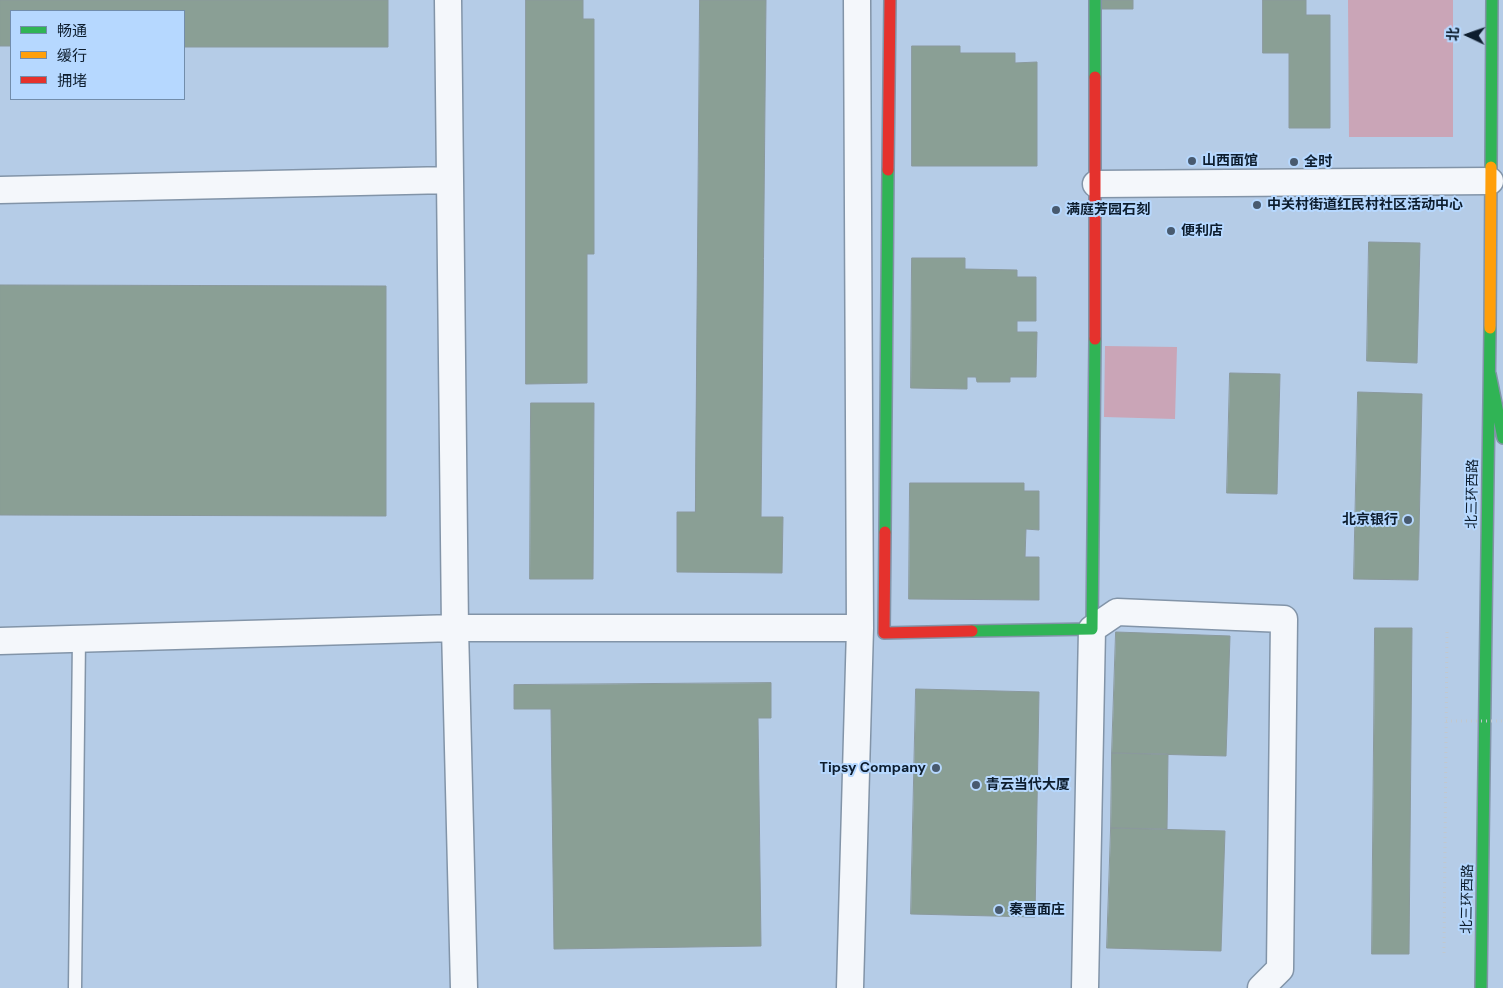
<!DOCTYPE html>
<html>
<head>
<meta charset="utf-8">
<style>
  body { margin:0 }
  #map { position:relative; width:1503px; height:988px; overflow:hidden; background:#b5cce7; font-family:"DM Sans","Noto Sans SC",sans-serif }
  canvas { display:block }
  .legend { position:absolute; left:10px; top:10px; width:175px; height:90px; box-sizing:border-box; background:#b6d8ff; border:1px solid #728dab; margin:0; padding:6px 9px; list-style:none; font-size:15px; color:#0d1d2e }
  .legend li { display:flex; align-items:center; gap:10px; height:25px }
  .legend b { width:25px; border:1px solid #728dab }
  .north { position:absolute; left:1443px; top:10px; width:50px; height:50px; -webkit-text-stroke:4px #b6d8ff; paint-order:stroke; rotate:273deg; font-size:14px; font-weight:700; line-height:20px; text-align:center; color:#0d1d2e }
  .north::after { content:''; display:block; margin:auto; width:18px; height:22px; background:#0d1d2e; clip-path:polygon(50% 0,100% 100%,50% 72%,0 100%) }
</style>
</head>
<body>
<div id="map">
<canvas width="1503" height="988"></canvas>
<ul class="legend">
<li><b style="height:6px;background:#30b455"></b>畅通</li>
<li><b style="height:6px;background:#ff9f0a"></b>缓行</li>
<li><b style="height:6px;background:#e5322d"></b>拥堵</li>
</ul>
<div class="north">北</div>
</div>
<script>
const context = document.querySelector('canvas').getContext('2d');
context.lineJoin = 'round';
function fill(path, color) { context.fillStyle = color; context.fill(path, 'evenodd'); }
function strokePath(path, color, width, dash) { context.strokeStyle = color; context.lineWidth = width; context.lineCap = dash ? 'butt' : 'round'; context.setLineDash(dash || []); context.stroke(path); }
function write(font, color, halo, rows, align = 'center') {
  context.font = font + ' "DM Sans","Noto Sans SC",sans-serif'; context.lineWidth = 4; context.setLineDash([]); context.textBaseline = 'middle'; context.strokeStyle = halo; context.fillStyle = color; for (const [text, x, y, turn = 0] of rows) {
    context.save(); context.translate(x, y); context.rotate((+turn || 0) * Math.PI / 180); context.textAlign = isNaN(turn) ? turn : align; if (halo) context.strokeText(text, 0, 0); context.fillText(text, 0, 0); context.restore();
  }
}
fill(new Path2D(`
  M1348,0H1453V137H1349Z
  M1105,346L1177,347L1175,419L1104,417Z`), '#caa5b7');
const building = new Path2D(`
  M0,0H388V47H184V11H11V46H0Z
  M526,0H583V19H594V254H587V383L526,384Z
  M700,0H766L761,517H783L782,573L677,572V512H695Z
  M1102,0H1133V9H1102Z
  M1263,0H1306V15H1330V128H1289V53H1263Z
  M912,46H960V53H1015V63L1037,62V166H912Z
  M1369,242L1420,243L1417,363L1367,361Z
  M912,258H965V269L1017,270V277H1036V321H1017V332H1037L1036,377H1010V382H977L976,377H967V389L911,388Z
  M0,285L386,286V516L0,515Z
  M1230,373L1280,374L1277,494L1227,493Z
  M1358,392L1422,394L1418,580L1354,579Z
  M531,403H594L593,579H530Z
  M910,483H1024V491H1039V530L1026,529L1025,557H1039V600L909,599Z
  M1375,628H1412L1409,954H1372Z
  M1116,632L1230,636L1226,756L1112,753Z
  M771,683V718H758L761,946L554,949L551,709H514V685Z
  M916,689L1039,692L1035,917L911,914Z
  M1112,753L1168,754L1167,829L1111,828Z
  M1111,828L1225,831L1221,951L1107,948Z`);
fill(building, '#8a9f95');
strokePath(building, '#8a999c', 1);
const lane = new Path2D(`
  M75,988L79,638`);
const street = new Path2D(`
  M448,0L455,628L464,988
  M1096,184L1490,181
  M0,190L450,180
  M0,641L455,628H860
  M850,988L860,628L857,0
  M1085,988L1092,629L1117,612L1284,619L1280,969L1261,988`);
const fast = new Path2D(`
  M1095,0V77
  M1491,167L1492,0
  M1490,374L1503,438
  M885,532L888,170
  M972,631L1092,629L1095,339
  M1481,988L1490,328`);
const slow = new Path2D(`
  M1490,328L1491,167`);
const jam = new Path2D(`
  M888,170L890,0
  M1095,339V77
  M885,532L884,633L972,631`);
strokePath(lane, '#8294a8', 15);
strokePath(street, '#8294a8', 29);
strokePath(fast, '#8294a8', 14);
strokePath(slow, '#8294a8', 14);
strokePath(jam, '#8294a8', 14);
strokePath(new Path2D(`
  M1444,953L1447,629`), '#c1c8cf', 3, [1, 4]);
strokePath(lane, '#f4f7fb', 12);
strokePath(street, '#f4f7fb', 26);
strokePath(fast, '#30b455', 11);
strokePath(slow, '#ff9f0a', 11);
strokePath(jam, '#e5322d', 11);
strokePath(new Path2D(`
  M1446,721H1503`), '#c1c8cf', 3, [1, 4]);
for (const [x, y, r, color] of [
  [1192,161,5,"#485a6f"],
  [1294,162,5,"#485a6f"],
  [1257,205,5,"#485a6f"],
  [1056,210,5,"#485a6f"],
  [1171,231,5,"#485a6f"],
  [1408,520,5,"#485a6f"],
  [936,768,5,"#485a6f"],
  [976,785,5,"#485a6f"],
  [999,910,5,"#485a6f"]
]) { const dot = new Path2D(); dot.arc(x, y, r, 0, 2 * Math.PI); context.fillStyle = color; context.fill(dot); strokePath(dot, '#b6d8ff', 2); }
write('bold 14px', '#0d1d2e', '#b6d8ff', [
  ["山西面馆",1202,161],
  ["全时",1304,162],
  ["中关村街道红民村社区活动中心",1267,205],
  ["满庭芳园石刻",1066,210],
  ["便利店",1181,231],
  ["北京银行",1398,520,"right"],
  ["Tipsy Company",926,768,"right"],
  ["青云当代大厦",986,785],
  ["秦晋面庄",1009,910]
], 'left');
write('14px', '#0d1d2e', '#b6d8ff', [
  ["北三环西路",1473,494,-89],
  ["北三环西路",1468,899,-89]
]);
</script>
</body>
</html>
